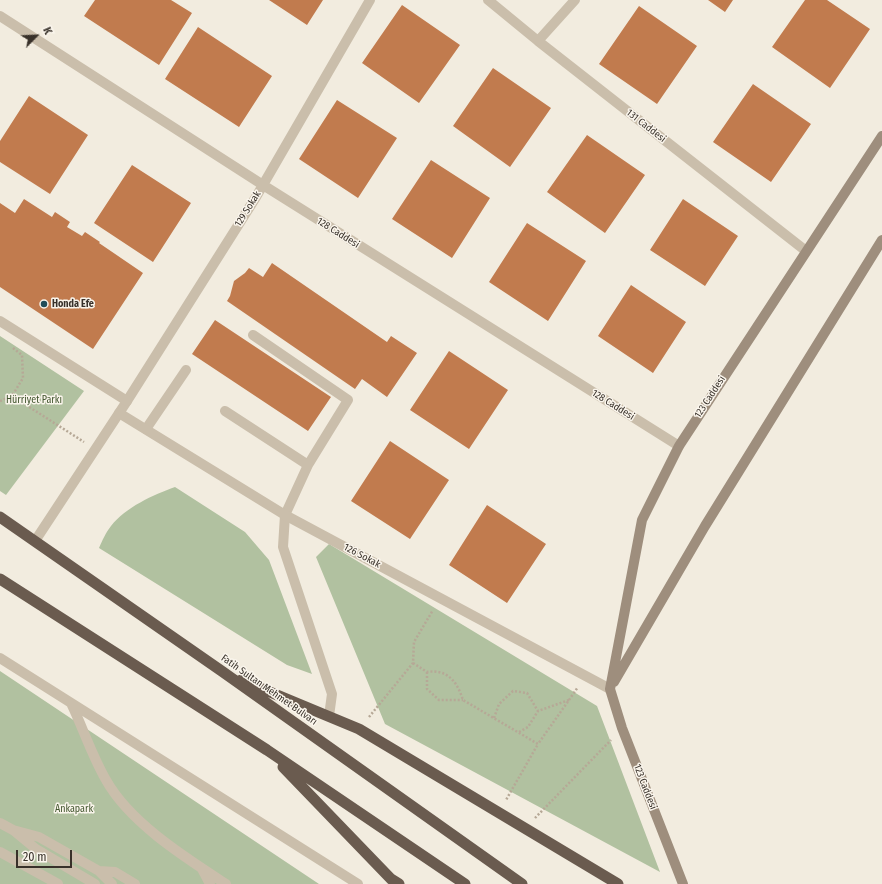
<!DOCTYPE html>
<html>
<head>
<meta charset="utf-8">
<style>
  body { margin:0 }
  #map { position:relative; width:882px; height:884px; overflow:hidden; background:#f2ecdf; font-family:"Fira Sans Condensed",sans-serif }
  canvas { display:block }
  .north { position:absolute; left:16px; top:16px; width:40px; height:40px; -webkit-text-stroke:3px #faf5ec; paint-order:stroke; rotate:66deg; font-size:11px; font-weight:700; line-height:16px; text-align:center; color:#38312a }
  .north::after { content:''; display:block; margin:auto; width:14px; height:18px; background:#38312a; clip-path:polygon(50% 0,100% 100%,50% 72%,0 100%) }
  .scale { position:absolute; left:16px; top:850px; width:56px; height:18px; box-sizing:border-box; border:2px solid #38312a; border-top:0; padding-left:5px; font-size:12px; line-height:14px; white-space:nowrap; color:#38312a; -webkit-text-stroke:3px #faf5ec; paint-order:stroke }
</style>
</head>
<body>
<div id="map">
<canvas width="882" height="884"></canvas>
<div class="north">K</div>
<div class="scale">20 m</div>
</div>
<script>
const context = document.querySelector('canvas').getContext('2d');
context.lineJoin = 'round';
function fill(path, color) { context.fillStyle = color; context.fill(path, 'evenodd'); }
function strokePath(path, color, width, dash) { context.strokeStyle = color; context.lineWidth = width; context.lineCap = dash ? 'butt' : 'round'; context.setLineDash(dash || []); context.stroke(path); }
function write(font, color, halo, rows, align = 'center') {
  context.font = font + ' "Fira Sans Condensed",sans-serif'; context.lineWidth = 3; context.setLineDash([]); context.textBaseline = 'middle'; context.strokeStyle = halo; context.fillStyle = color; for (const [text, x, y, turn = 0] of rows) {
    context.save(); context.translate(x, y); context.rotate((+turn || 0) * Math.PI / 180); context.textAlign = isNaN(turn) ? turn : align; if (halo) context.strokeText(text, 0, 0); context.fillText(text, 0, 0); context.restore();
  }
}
fill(new Path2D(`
  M0,336L84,391L6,495L0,491Z
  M175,487L245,532L269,560L312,674L287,665L99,548C102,541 106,532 111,526C126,507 153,495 175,487Z
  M329,544L597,706L660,872L385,724L316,557Z
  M0,671L319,884H0Z`), '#b1c1a0');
fill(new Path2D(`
  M95,0H171L192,13L159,65L84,16Z
  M269,0H323L307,25Z
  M708,0H733L725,12Z
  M805,0H827L870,29L830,88L772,47Z
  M402,5L460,45L419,103L362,63Z
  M639,6L697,46L657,104L599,64Z
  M198,27L272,76L239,127L165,79Z
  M493,68L551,108L510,167L453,126Z
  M753,84L811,124L771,182L713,142Z
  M29,96L88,135L50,194L0,162V141Z
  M337,100L397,138L358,198L299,159Z
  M587,135L645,175L605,233L547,192Z
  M431,160L490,198L452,258L392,219Z
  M132,165L191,203L153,262L94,223Z
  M24,199L52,217L55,212L70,222L67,227L82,236L85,232L100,242L99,243L143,273L93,349L0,287V203L15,213Z
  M683,199L738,236L705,286L650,250Z
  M527,223L586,261L548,321L489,282Z
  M272,263L387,342L391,336L417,353L387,397L362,379L355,389L227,301L230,296L234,281L245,273L249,268L263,277Z
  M631,285L686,322L653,373L598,336Z
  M215,320L331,397L308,431L192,354Z
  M449,351L508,390L469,449L410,410Z
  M390,441L449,480L410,539L351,501Z
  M487,505L546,544L507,603L449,565Z`), '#c17b4e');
strokePath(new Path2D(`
  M13,348L22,355L23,378L12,396L84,442
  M0,401L12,396
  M413,663L427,672C447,669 457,681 463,700L538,744L506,800
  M427,672V689L439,700H463
  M569,700L578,687
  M369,717L413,663L414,642L433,610
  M494,718L499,704L513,691L527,693L538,711L569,700L538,744
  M519,732L528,727L538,711
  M535,818L611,740`), '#b6a896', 2.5, [2, 2]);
strokePath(new Path2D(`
  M253,335L348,400L308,465L285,515L283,547L332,694L329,716
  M225,411L308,465
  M146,429L186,370
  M0,658L358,884
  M71,703C83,728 92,756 106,780C130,823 186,858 226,884
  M0,823L13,830L36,849L95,884
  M13,830L39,837L99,871L112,884
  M0,852L58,884
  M202,869L210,884
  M99,871L115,872L135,884`), '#cabeab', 10);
strokePath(new Path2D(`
  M0,16L263,185L679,446
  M35,541L127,401L256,197L370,0`), '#cabeab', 10);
strokePath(new Path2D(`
  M488,0L538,41L806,251
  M538,41L575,0
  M0,321L127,401
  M119,413L285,515L610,689`), '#cabeab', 10);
strokePath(new Path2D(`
  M614,682L705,526L882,240
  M683,884L622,728L610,689L642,520L679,446L882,136`), '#9e8e7d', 10);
strokePath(new Path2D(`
  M0,517L223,672L522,884
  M0,579L267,750L465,884
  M241,680L359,729L618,884
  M283,767L391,879L399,884`), '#6a5b4f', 11);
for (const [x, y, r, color] of [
  [44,304,4,"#214d59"]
]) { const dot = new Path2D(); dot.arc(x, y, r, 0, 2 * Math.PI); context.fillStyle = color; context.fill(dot); strokePath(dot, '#faf5ec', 1.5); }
write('10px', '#38312a', '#faf5ec', [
  ["131 Caddesi",646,126,38],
  ["129 Sokak",248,209,-58],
  ["128 Caddesi",338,233,32],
  ["123 Caddesi",710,397,-57],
  ["128 Caddesi",613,405,32],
  ["126 Sokak",362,556,28],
  ["Fatih Sultan Mehmet Bulvarı",269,690,35],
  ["123 Caddesi",645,787,69]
]);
write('bold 10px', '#38312a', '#faf5ec', [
  ["Honda Efe",52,304]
], 'left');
write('10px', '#42562f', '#faf5ec', [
  ["Hürriyet Parkı",34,400],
  ["Ankapark",74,809]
]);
</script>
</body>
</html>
